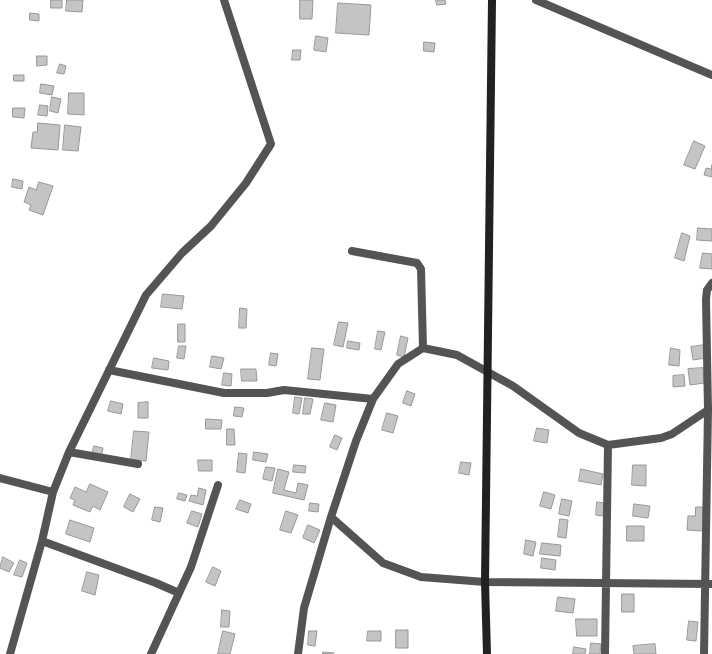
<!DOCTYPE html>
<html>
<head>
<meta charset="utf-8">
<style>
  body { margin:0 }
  canvas { display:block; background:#fff }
</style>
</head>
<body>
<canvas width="712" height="654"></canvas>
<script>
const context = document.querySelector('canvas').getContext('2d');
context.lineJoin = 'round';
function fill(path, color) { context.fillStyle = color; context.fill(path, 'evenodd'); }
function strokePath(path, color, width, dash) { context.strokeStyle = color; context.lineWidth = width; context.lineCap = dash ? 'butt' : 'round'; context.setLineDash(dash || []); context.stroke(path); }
const building = new Path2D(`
  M51,0H62V8H51Z
  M67,0H83L82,12L66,11Z
  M300,0H313L312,19H300Z
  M436,0H445L446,4L437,5Z
  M338,3L371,5L369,35L336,33Z
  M30,13L39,14V21L30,20Z
  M316,36L328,38L326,52L314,50Z
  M424,42L435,43L434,52L424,51Z
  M293,50H301L300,60H292Z
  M37,56H47V65L37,66Z
  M60,64L66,66L64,74L57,73Z
  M14,75H24V81H14Z
  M41,84L54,86L52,95L40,93Z
  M69,93H84V115L68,114Z
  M52,97L61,99L58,113L50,111Z
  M40,105L48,106L47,116L38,115Z
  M13,108H25L24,118L13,117Z
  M38,123L60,125L58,150L31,148L33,132H37Z
  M65,125L81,127L78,151L63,150Z
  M694,141L705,146L695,169L684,165Z
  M712,165V177L704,175L706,168L711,169Z
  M13,179L23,181L22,189L12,187Z
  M39,182L53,186L43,215L29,210L31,205L24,202L29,187L36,190Z
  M698,228L712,229V241L697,240Z
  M682,233L690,236L684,261L675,258Z
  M703,253L712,254V269L700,268Z
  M163,294L184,296L182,309L161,307Z
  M240,308L247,309L246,328H239Z
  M339,322L348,323L343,347L334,345Z
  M178,324H185V342H178Z
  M378,331L385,332L381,350L375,349Z
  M401,336L408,338L404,357L397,355Z
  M348,341L360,343L359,350L347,348Z
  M704,345L706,358L693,360L691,347Z
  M179,346H186L184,359L177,358Z
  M312,348L324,349L320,380L308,379Z
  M671,348L680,350L679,366L669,365Z
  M271,353L278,354L276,366L269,365Z
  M212,356L224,358L221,369L210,367Z
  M154,358L169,361L168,370L152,368Z
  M703,368L704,383L690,385L688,369Z
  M241,369H256L257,381H242Z
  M224,373L232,374L231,386L222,385Z
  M684,375L685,386L673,387V376Z
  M407,391L415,394L411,406L403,403Z
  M295,397L302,398L299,414L293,413Z
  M305,398L313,399L310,414H303Z
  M111,401L123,404L121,414L108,411Z
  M148,402V418H138V403Z
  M325,403L336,405L333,422L321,420Z
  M235,407L244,408L242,417L234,416Z
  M387,413L398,416L393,433L382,430Z
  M206,419L222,420L221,429H206Z
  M537,428L549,430L547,443L534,441Z
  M227,429H234L235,445H227Z
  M134,431L149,432L146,461L131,460Z
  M335,435L342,438L337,450L330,447Z
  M94,446L103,448L101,457L92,455Z
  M254,452L268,454L266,462L253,460Z
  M239,453L247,454L245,473L237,472Z
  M198,460H212V471H199Z
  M461,462L471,463L469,475L459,473Z
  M294,465L306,466L305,473L293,472Z
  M633,465H646V486L632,485Z
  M266,467L275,468L272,481L263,479Z
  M278,469L289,472L284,490L296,493L298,483L308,485L304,500L273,493Z
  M581,469L603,474L601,485L579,481Z
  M90,484L108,492L100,510L93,506L90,512L73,505L75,500L70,498L75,487L86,492Z
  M199,488L206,490L203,505L189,501L191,495L197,496Z
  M544,492L555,495L551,509L540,506Z
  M179,493L187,495L185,501L177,499Z
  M130,494L140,499L133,512L124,507Z
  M562,499L572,501L569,516L559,514Z
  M240,500L251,504L248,513L236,509Z
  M597,502L604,503L603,516L596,515Z
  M310,503L319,504L318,512L309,511Z
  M634,504L650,506L648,518L633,516Z
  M155,507L163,508L160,522L152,520Z
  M696,507H704L703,531L687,530L688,516H695Z
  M192,511L202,514L198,527L187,523Z
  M286,511L298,515L291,533L280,530Z
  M560,519L568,520L566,538L558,537Z
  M70,520L94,528L90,542L66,534Z
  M308,525L320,530L314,543L303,538Z
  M627,526H644V541H627Z
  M526,540L536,542L533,556L524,554Z
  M542,543L561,545L560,556L540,554Z
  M3,557L14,563L9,572L0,568Z
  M542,558L556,560L555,570L541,568Z
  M20,560L27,563L22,577L14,575Z
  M213,567L221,571L215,586L206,582Z
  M87,572L99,575L95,595L82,591Z
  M622,594H634V612H622Z
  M558,597L575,599L573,613L556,611Z
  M222,610L230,611L229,627H221Z
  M576,619H597V636H577Z
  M689,621L698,622L696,641L687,640Z
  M396,630H408V648H396Z
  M223,631L235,634L230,654H218Z
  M309,631H317L315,646L308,645Z
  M368,631H381V641H367Z
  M591,643L601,644L600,654H590Z
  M655,644L656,654H634L633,646Z
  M574,647L586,649L585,654H573Z
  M323,652L334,653V654H323Z`);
fill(building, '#c4c4c4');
strokePath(building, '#989898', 1);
strokePath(new Path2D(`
  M536,0L712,75
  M352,251L417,263L421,269L423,348
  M109,370L224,393H267L284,390L373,399
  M69,452L138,464
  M0,478L53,492
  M331,517L383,563L421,577L485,582L712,584
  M42,541L156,583L179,593
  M10,654L42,541L53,492L69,452L146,295L182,253L211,226L246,183L271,144L224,0
  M151,654L191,567L218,485
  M298,654L304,608L331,517L356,441L373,399L398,364L423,348L457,355L513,386L579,433L608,445L661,438L672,434L708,410L712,409
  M605,654L608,445
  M704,654L708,410L706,299L707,290L712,283`), '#545454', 8);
strokePath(new Path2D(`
  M487,654L485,582L492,0`), '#212121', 8);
</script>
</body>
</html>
